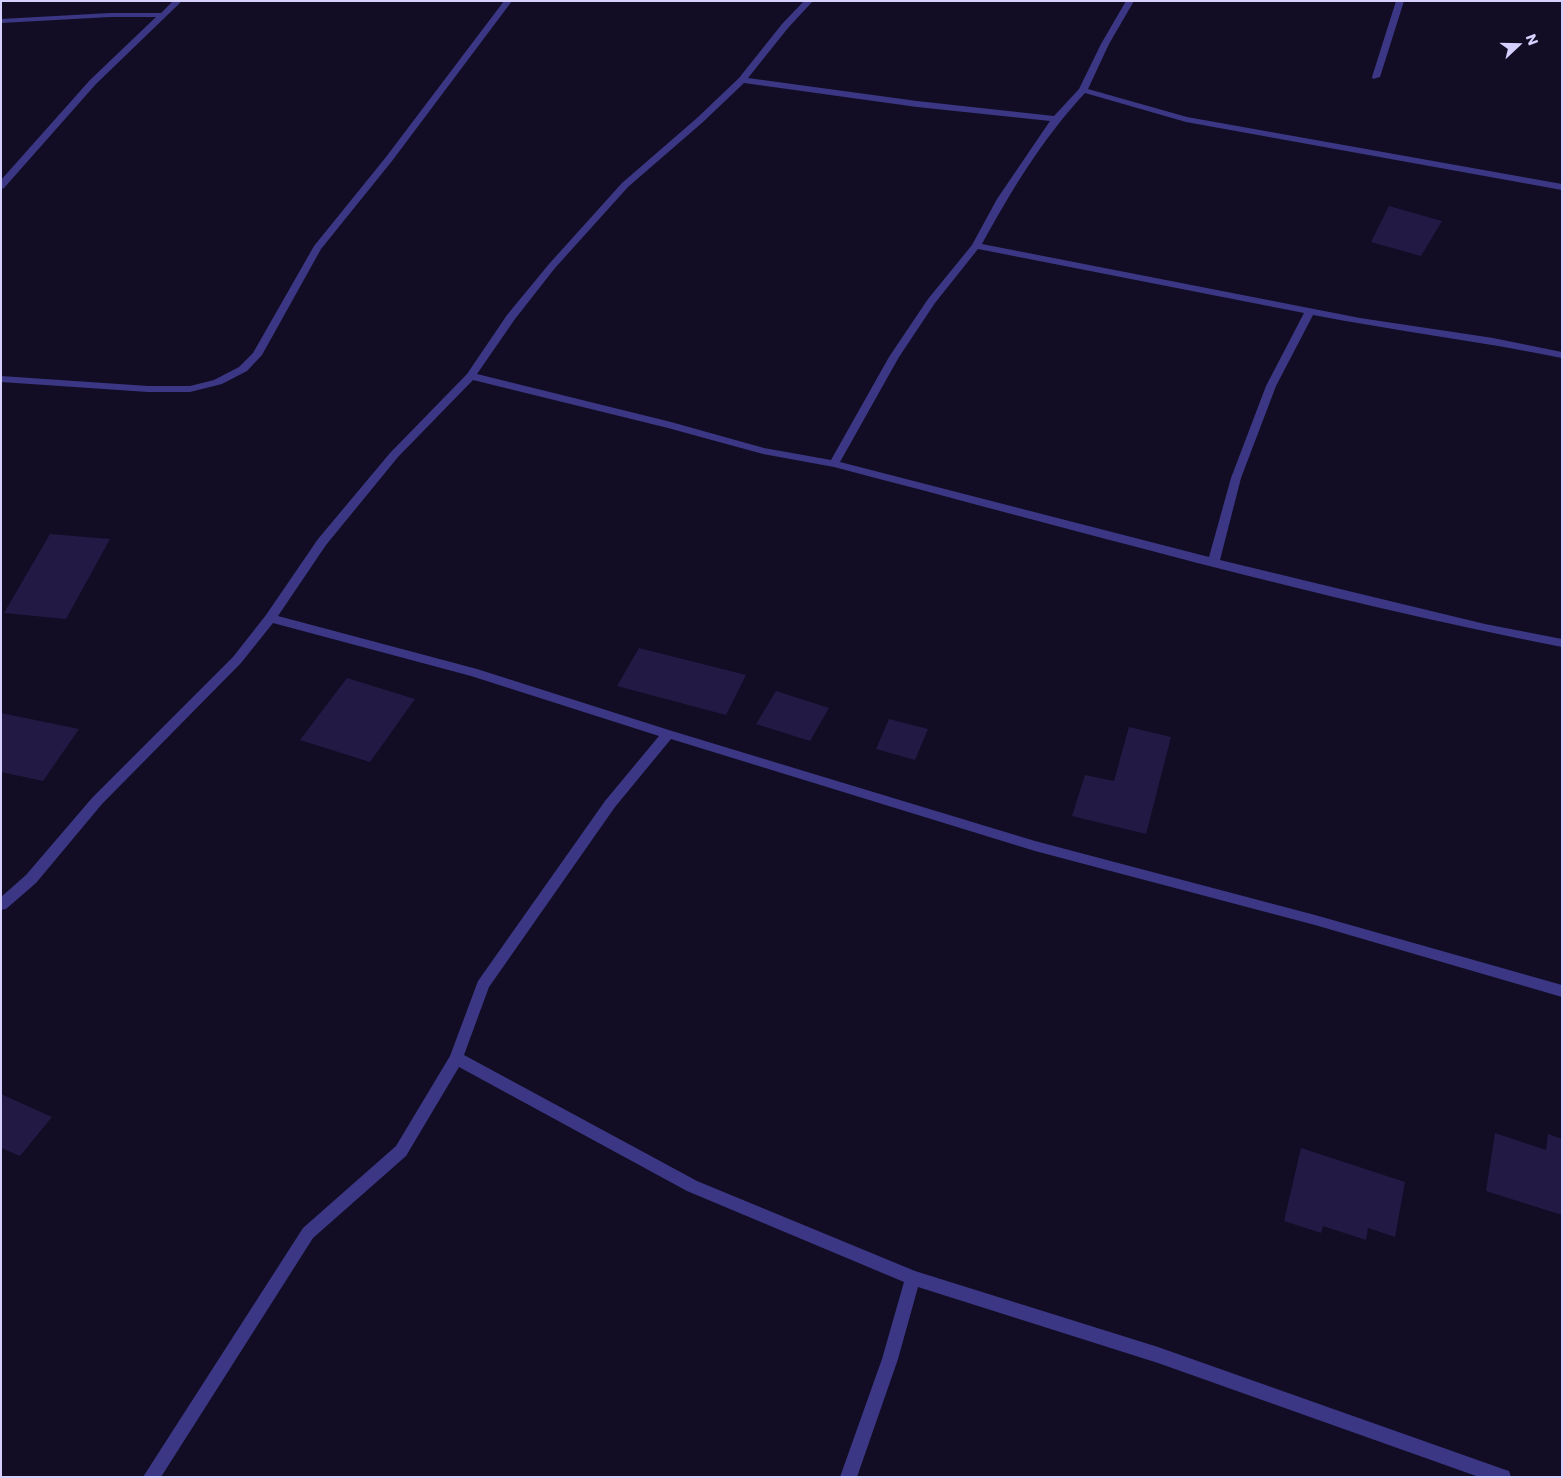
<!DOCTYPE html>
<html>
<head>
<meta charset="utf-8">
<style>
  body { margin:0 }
  #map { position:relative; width:1563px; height:1478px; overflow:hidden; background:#120d24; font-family:Poppins,sans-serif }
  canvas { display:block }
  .frame { position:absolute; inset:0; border:2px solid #d6d0ff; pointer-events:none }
  .north { position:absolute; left:1493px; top:20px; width:50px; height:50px; -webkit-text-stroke:4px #120d24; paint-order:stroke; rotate:69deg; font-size:14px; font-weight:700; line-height:20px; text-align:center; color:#d6d0ff }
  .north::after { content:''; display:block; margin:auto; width:18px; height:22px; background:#d6d0ff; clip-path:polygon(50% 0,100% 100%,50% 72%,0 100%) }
</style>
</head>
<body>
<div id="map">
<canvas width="1563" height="1478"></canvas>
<div class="frame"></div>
<div class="north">N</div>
</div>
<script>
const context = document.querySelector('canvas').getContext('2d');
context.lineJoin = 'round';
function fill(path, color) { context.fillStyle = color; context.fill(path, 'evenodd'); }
fill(new Path2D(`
  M1389,206L1442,221L1421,256L1371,242Z
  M50,534L110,539L66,619L4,613Z
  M639,648L746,675L726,715L617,686Z
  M347,678L415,699L370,762L300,740Z
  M776,691L829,708L810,741L756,724Z
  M1,713L79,729L43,781L1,772Z
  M889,719L928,729L915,760L876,749Z
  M1129,727L1171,737L1146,834L1072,816L1085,775L1114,781Z
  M1,1094L52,1117L20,1156L1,1148Z
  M1495,1133L1546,1150L1548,1134L1562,1139V1215L1486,1191Z
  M1301,1148L1405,1182L1395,1237L1368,1228L1366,1240L1323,1226L1321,1233L1284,1221Z`), '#231945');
fill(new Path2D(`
  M173,1H182L96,84L4,188L1,189V180L90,80L156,17H110L1,23V19L110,13H161Z
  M504,1H512L392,161L321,249L262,355L247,371L222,384L190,392H148L1,382V376L148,386H190L214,380L239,367L253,353L314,246L386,157Z
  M804,1H813L788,28L748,78L917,101L1054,116L1079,89L1101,44L1126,1H1134L1109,44L1088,89L1187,117L1562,184V190L1186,122L1085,93C1043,138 1011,191 982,244L1360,318L1493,338L1562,352V358C1479,341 1396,331 1313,315L1276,386L1241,478L1220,560L1485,624L1562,639V647C1316,599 1076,530 834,467L763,454L668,428L473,380L398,457L326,545L278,616L477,669L672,731L1035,841L1315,915L1562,985V997L1315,925L1035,851L671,739L615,807L489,987L464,1055L697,1181L915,1271L1158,1347L1503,1469L1509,1471L1511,1477H1479L1158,1363L918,1287L898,1359L857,1477H840L882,1359L904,1282L687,1191L459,1067L406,1156L313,1238L161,1477H143L303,1228L396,1146L450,1056L478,981L605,801L659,736L471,676L273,623L241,663L102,804L36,883L6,909L1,910V897L26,875L92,798L233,657L266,615L318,539L390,453L467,374L507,315L549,264L622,183L697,118L739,78L782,24ZM744,83L917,107L1050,121L997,199L972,245L928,299L889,357L831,460L764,448L671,422L477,374L515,319L555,268L628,187L703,122ZM978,249L1304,313L1266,386L1231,478L1209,557L840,462L899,357L935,303Z
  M1396,1H1404L1380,77L1373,79L1372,77Z`), '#3b3784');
</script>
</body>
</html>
